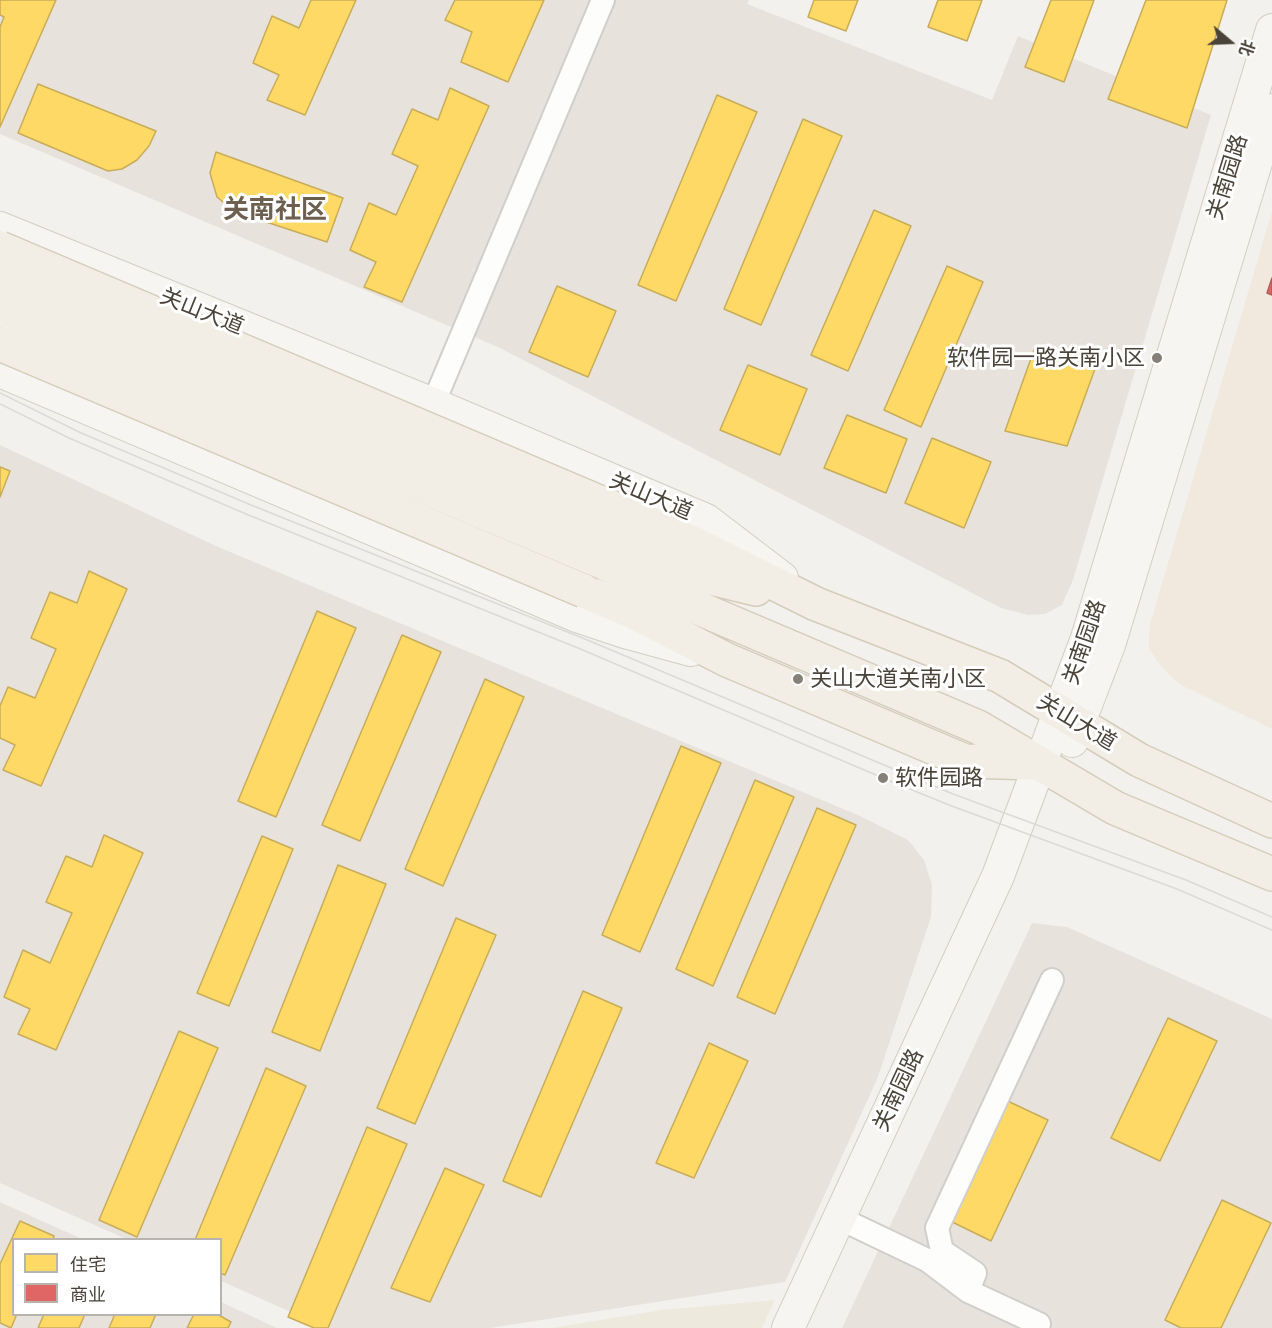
<!DOCTYPE html>
<html>
<head>
<meta charset="utf-8">
<style>
  body { margin:0 }
  #map { position:relative; width:1272px; height:1328px; overflow:hidden; background:#f3f1ed; font-family:Commissioner,"Noto Sans SC",sans-serif }
  canvas { display:block }
  .legend { position:absolute; left:12px; top:1238px; width:210px; height:78px; box-sizing:border-box; background:#fff; border:2px solid #b7b4b0; margin:0; padding:8px 10px; list-style:none; font-size:18px; color:#4a4339 }
  .legend li { display:flex; align-items:center; gap:12px; height:30px }
  .legend b { width:30px; border:2px solid #b7b4b0 }
  .north { position:absolute; left:1200px; top:12px; width:60px; height:60px; -webkit-text-stroke:4px #fff; paint-order:stroke; rotate:109deg; font-size:16px; font-weight:700; line-height:24px; text-align:center; color:#4a4339 }
  .north::after { content:''; display:block; margin:auto; width:21px; height:27px; background:#4a4339; clip-path:polygon(50% 0,100% 100%,50% 72%,0 100%) }
</style>
</head>
<body>
<div id="map">
<canvas width="1272" height="1328"></canvas>
<ul class="legend">
<li><b style="height:16px;background:#ffd966"></b>住宅</li>
<li><b style="height:16px;background:#e06666"></b>商业</li>
</ul>
<div class="north">北</div>
</div>
<script>
const context = document.querySelector('canvas').getContext('2d');
context.lineJoin = 'round';
function fill(path, color) { context.fillStyle = color; context.fill(path, 'evenodd'); }
function strokePath(path, color, width, dash) { context.strokeStyle = color; context.lineWidth = width; context.lineCap = dash ? 'butt' : 'round'; context.setLineDash(dash || []); context.stroke(path); }
function write(font, color, halo, rows, align = 'center') {
  context.font = font + ' Commissioner,"Noto Sans SC",sans-serif'; context.lineWidth = 6; context.setLineDash([]); context.textBaseline = 'middle'; context.strokeStyle = halo; context.fillStyle = color; for (const [text, x, y, turn = 0] of rows) {
    context.save(); context.translate(x, y); context.rotate((+turn || 0) * Math.PI / 180); context.textAlign = isNaN(turn) ? turn : align; if (halo) context.strokeText(text, 0, 0); context.fillText(text, 0, 0); context.restore();
  }
}
fill(new Path2D(`
  M0,0H749L747,4L992,100L1018,36L1211,115L1073,580L1062,605L1045,614L1028,615L1001,608L500,348L0,134Z
  M0,445L216,546L860,816L908,840L924,860L932,885L931,917L878,1077L785,1282L490,1328H327L221,1281L220,1240L126,1239L0,1183Z
  M1032,923L1067,927L1272,1019V1328H842Z
  M0,1202L82,1239L14,1240V1314H220L221,1302L277,1328H0Z`), '#e7e3dc');
fill(new Path2D(`
  M1272,211V729L1183,686L1171,677L1156,660L1149,648V637L1150,624Z`), '#f2e9de');
fill(new Path2D(`
  M775,1300L762,1328H552L662,1310Z`), '#ede9dd');
const homes = new Path2D(`
  M0,0H56L0,127V27L4,17L0,15Z
  M311,0H356L305,115L267,100L279,75L253,63L272,16L299,28Z
  M455,0H544L508,82L461,62L472,32L445,20Z
  M814,0H858L846,31L808,17Z
  M938,0H982L967,41L928,27Z
  M1051,0H1094L1064,82L1025,67Z
  M1146,0H1227L1187,128L1108,99Z
  M38,84L156,131L149,146L137,160L122,169L108,171L18,133Z
  M450,88L489,106L402,302L364,287L376,262L350,250L369,203L396,215L418,166L392,154L412,109L438,120Z
  M717,95L757,112L676,301L638,285Z
  M803,119L842,136L761,325L724,309Z
  M216,152L343,198L327,242L245,215L229,207L217,197L210,173Z
  M874,210L911,226L848,371L811,355Z
  M947,266L983,282L921,427L884,410Z
  M557,286L616,311L588,377L529,352Z
  M1034,350L1096,366L1067,446L1005,431Z
  M748,365L807,389L780,455L720,430Z
  M847,415L907,439L886,493L824,468Z
  M932,438L991,462L964,528L905,503Z
  M0,467L10,471L0,497Z
  M89,571L127,589L41,786L3,770L15,745L0,738V706L8,687L35,698L56,649L31,638L50,592L77,603Z
  M317,611L356,628L276,817L238,801Z
  M402,635L441,652L360,841L322,825Z
  M485,679L524,697L443,886L405,869Z
  M681,746L721,763L640,952L602,935Z
  M755,780L794,797L713,986L676,969Z
  M817,808L856,825L775,1014L737,997Z
  M104,835L143,853L56,1050L18,1034L30,1009L4,997L23,950L50,963L72,913L46,902L66,856L92,867Z
  M262,836L293,849L229,1006L197,993Z
  M338,865L386,884L320,1051L272,1032Z
  M456,918L496,935L415,1124L377,1108Z
  M583,991L622,1008L541,1197L503,1181Z
  M1168,1018L1217,1041L1160,1161L1111,1138Z
  M179,1031L218,1048L137,1237L99,1220Z
  M709,1043L748,1061L694,1178L656,1163Z
  M266,1068L306,1086L225,1275L220,1273V1240H195Z
  M999,1097L1048,1120L991,1241L942,1217Z
  M367,1127L407,1144L328,1328H314L288,1317Z
  M445,1168L484,1185L430,1302L391,1288Z
  M1222,1200L1271,1223L1221,1328H1181L1165,1320Z
  M20,1221L54,1236L53,1240H14V1314H17L11,1328L0,1323V1264Z
  M44,1314H85L79,1328H38Z
  M115,1314H156L150,1328H109Z
  M194,1314H217L231,1322L228,1328H187Z`);
fill(homes, '#ffd966');
strokePath(homes, '#c9ac58', 1.5);
const shops = new Path2D(`
  M1272,278V295L1267,293Z`);
fill(shops, '#e06666');
strokePath(shops, '#b35c58', 1.5);
const street = new Path2D(`
  M428,416L603,0
  M839,1218L927,1260L968,1291L1039,1324
  M968,1291L975,1273L942,1251L937,1228L1052,980`);
const secondary = new Path2D(`
  M0,228L433,404L706,520L782,578
  M0,371L577,616L625,632L691,650
  M1072,741L1109,645L1272,110
  M788,1328L998,876L1087,638L1272,30`);
const primary = new Path2D(`
  M625,513L691,542L816,604L1000,676L1139,760L1272,821
  M613,541L682,571L756,589
  M604,563L677,599L978,727L1115,808L1272,874
  M584,591L633,612L727,660L965,761L1035,763`);
strokePath(street, '#d1cfcb', 26);
strokePath(secondary, '#d2cec4', 34);
strokePath(primary, '#d5cdbb', 36);
strokePath(street, '#fdfdfc', 22);
strokePath(secondary, '#f7f5f1', 32);
strokePath(primary, '#f2eee5', 33);
strokePath(new Path2D(`
  M0,393L79,432L251,505L585,639L953,794L1186,880L1272,917
  M0,404L69,438L246,514L578,648L883,778L949,805L1177,889L1272,930`), '#dadad9', 1.5);
const primaryBridge = new Path2D(`
  M0,248L625,513
  M0,282L613,541
  M0,309L604,563
  M0,344L584,591`);
strokePath(primaryBridge, '#d5cdbb', 36, []);
strokePath(primaryBridge, '#f2eee5', 33);
for (const [x, y, r, color] of [
  [1157,358,6,"#858078"],
  [798,679,6,"#858078"],
  [883,778,6,"#858078"]
]) { const dot = new Path2D(); dot.arc(x, y, r, 0, 2 * Math.PI); context.fillStyle = color; context.fill(dot); strokePath(dot, '#fff', 2); }
write('22px', '#4a4339', '#fff', [
  ["关南园路",1227,177,-73],
  ["关山大道",202,311,22],
  ["关山大道",651,496,23],
  ["关南园路",1084,642,-71],
  ["关山大道",1077,722,31],
  ["关南园路",898,1090,-65]
]);
write('22px', '#4a4339', '#fff', [
  ["软件园一路关南小区",1145,358,"right"],
  ["关山大道关南小区",810,679],
  ["软件园路",895,778]
], 'left');
write('bold 26px', '#6d6050', '#fff', [
  ["关南社区",275,209]
]);
</script>
</body>
</html>
